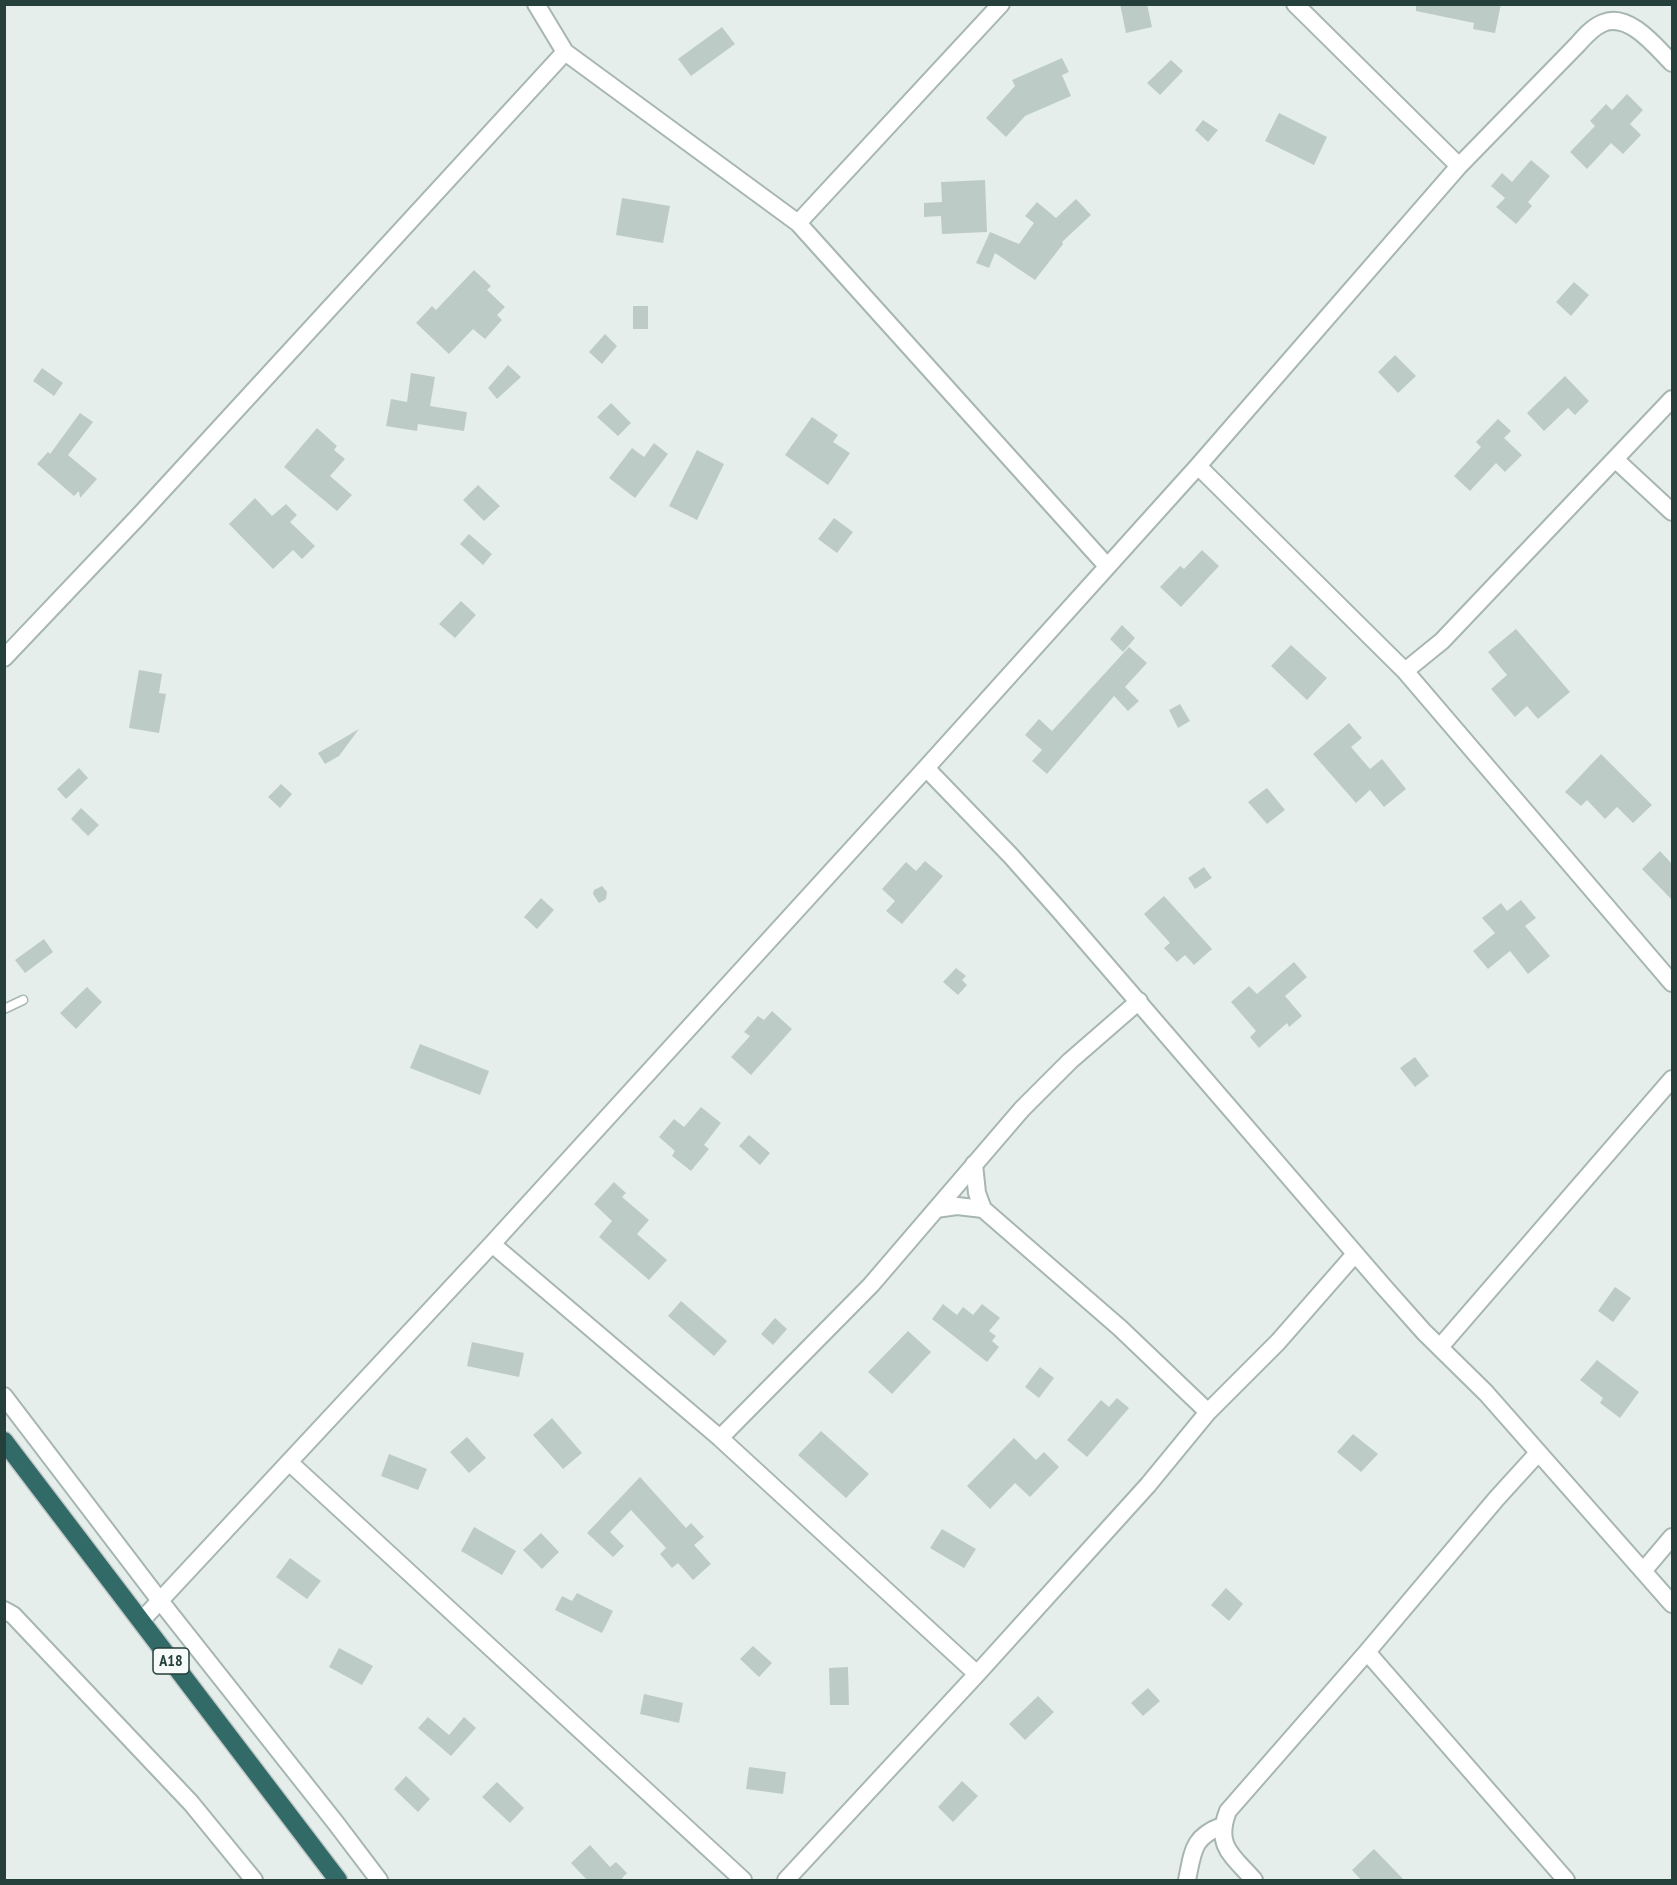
<!DOCTYPE html>
<html>
<head>
<meta charset="utf-8">
<style>
  body { margin:0 }
  #map { position:relative; width:1677px; height:1885px; overflow:hidden; background:#e5eeeb; font-family:"PT Sans Narrow",sans-serif }
  canvas { display:block }
  .frame { position:absolute; inset:0; border:6px solid #253f3b; pointer-events:none }
</style>
</head>
<body>
<div id="map">
<canvas width="1677" height="1885"></canvas>
<div class="frame"></div>
</div>
<script>
const context = document.querySelector('canvas').getContext('2d');
context.lineJoin = 'round';
function fill(path, color) { context.fillStyle = color; context.fill(path, 'evenodd'); }
function strokePath(path, color, width, dash) { context.strokeStyle = color; context.lineWidth = width; context.lineCap = dash ? 'butt' : 'round'; context.setLineDash(dash || []); context.stroke(path); }
function write(font, color, halo, rows, align = 'center') {
  context.font = font + ' "PT Sans Narrow",sans-serif'; context.lineWidth = 4.5; context.setLineDash([]); context.textBaseline = 'middle'; context.strokeStyle = halo; context.fillStyle = color; for (const [text, x, y, turn = 0] of rows) {
    context.save(); context.translate(x, y); context.rotate((+turn || 0) * Math.PI / 180); context.textAlign = isNaN(turn) ? turn : align; if (halo) context.strokeText(text, 0, 0); context.fillText(text, 0, 0); context.restore();
  }
}
fill(new Path2D(`
  M1120,4H1147L1152,27L1126,33Z
  M1416,4H1501L1495,33L1473,29L1474,23L1416,11Z
  M722,27L735,44L691,76L678,59Z
  M1062,58L1069,72L1062,75L1071,96L1025,116L1006,137L986,118L1015,86L1012,80Z
  M1171,60L1183,71L1160,95L1147,83Z
  M1627,94L1643,110L1630,124L1641,135L1623,154L1611,143L1587,169L1570,152L1595,126L1590,121L1606,104L1612,110Z
  M1279,113L1327,137L1314,165L1265,141Z
  M1203,120L1218,130L1208,142L1195,130Z
  M1531,160L1550,176L1528,202L1532,206L1516,224L1496,207L1505,198L1491,186L1502,173L1512,182Z
  M985,180L987,232L942,234L941,216L924,217V203L942,202L941,182Z
  M622,198L670,206L663,243L616,235Z
  M1076,199L1091,215L1062,242L1063,244L1035,280L995,253L989,268L976,263L990,232L1019,244L1034,223L1025,216L1037,202L1056,218Z
  M474,270L491,286L487,290L505,307L497,315L502,320L485,339L473,329L449,354L416,323L432,306L436,310Z
  M1574,282L1589,295L1571,316L1556,302Z
  M633,306H648V329H633Z
  M605,334L617,346L602,364L589,352Z
  M1395,355L1416,376L1398,393L1378,372Z
  M508,365L521,377L497,399L488,388Z
  M42,368L63,383L54,396L33,381Z
  M411,373L435,377L430,406L467,412L464,431L418,424L417,431L386,426L391,399L407,402Z
  M1565,376L1589,401L1575,415L1568,408L1544,431L1527,413Z
  M611,403L631,423L618,436L597,417Z
  M80,413L93,422L68,455L97,479L80,498L79,491L74,496L37,464L48,452L50,454Z
  M812,417L838,435L833,442L850,453L828,485L785,455Z
  M1498,419L1511,431L1504,438L1522,455L1505,472L1496,463L1470,491L1454,476L1481,447L1476,442Z
  M317,428L337,446L334,450L345,459L330,476L352,495L337,511L284,467Z
  M654,443L668,454L635,498L609,478L632,448L644,457Z
  M697,450L724,464L697,520L669,506Z
  M478,485L500,506L484,521L463,500Z
  M255,498L272,516L286,504L297,515L290,522L315,546L302,559L293,550L273,569L229,524Z
  M834,518L853,532L837,553L818,539Z
  M469,534L492,554L483,565L460,544Z
  M1202,550L1219,566L1181,607L1160,587L1180,566L1184,569Z
  M461,601L476,615L455,638L439,624Z
  M1122,625L1135,638L1123,652L1110,639Z
  M1516,629L1570,692L1538,719L1527,706L1515,717L1491,689L1507,675L1488,652Z
  M1291,645L1327,678L1307,700L1271,666Z
  M1129,647L1147,663L1125,687L1139,701L1128,711L1114,696L1047,774L1032,761L1042,750L1025,735L1039,719L1052,731Z
  M139,670L162,674L159,693L166,694L159,733L129,728Z
  M1180,704L1190,721L1178,728L1169,710Z
  M1349,723L1362,738L1351,747L1370,769L1382,759L1406,789L1384,807L1370,790L1356,803L1313,754Z
  M359,729L339,756L325,764L318,753Z
  M1601,754L1652,805L1633,823L1617,807L1605,819L1587,800L1581,806L1565,792Z
  M79,768L88,778L66,799L57,789Z
  M281,784L292,794L280,808L268,797Z
  M1267,788L1285,810L1267,824L1248,802Z
  M81,808L99,825L88,836L71,819Z
  M1660,851L1672,864V900L1642,869Z
  M925,861L943,876L902,924L886,911L895,901L882,889L906,862L916,871Z
  M1204,867L1212,878L1195,889L1188,878Z
  M602,886L607,892L606,899L599,903L593,894L594,890Z
  M1164,896L1212,949L1194,965L1185,955L1177,962L1164,948L1170,943L1144,914Z
  M541,898L554,910L537,929L524,917Z
  M1521,900L1536,918L1525,926L1550,956L1528,974L1510,951L1488,969L1473,951L1495,933L1482,918L1501,903L1507,911Z
  M44,939L53,952L25,973L15,960Z
  M1294,962L1307,977L1285,996L1302,1016L1289,1027L1287,1023L1259,1048L1250,1037L1256,1031L1231,1002L1249,986L1257,994Z
  M956,968L966,976L962,980L967,985L958,995L943,982Z
  M87,987L102,1002L76,1029L60,1013Z
  M772,1011L792,1029L751,1075L731,1057L750,1036L744,1032L758,1016L764,1020Z
  M420,1044L489,1071L480,1095L410,1068Z
  M1415,1057L1429,1076L1415,1087L1400,1068Z
  M701,1107L721,1123L704,1145L709,1149L691,1171L672,1156L675,1151L659,1137L674,1119L684,1127Z
  M749,1135L770,1153L760,1165L739,1146Z
  M614,1182L626,1193L622,1197L649,1220L637,1234L667,1260L649,1280L599,1237L612,1221L594,1204Z
  M1615,1287L1631,1298L1613,1322L1598,1311Z
  M681,1301L727,1341L714,1356L668,1316Z
  M943,1304L957,1315L963,1307L973,1315L982,1304L1000,1318L989,1331L996,1336L992,1341L999,1347L987,1362L932,1319Z
  M775,1318L787,1329L773,1345L761,1334Z
  M908,1331L931,1352L892,1394L868,1372Z
  M472,1342L524,1353L519,1377L467,1366Z
  M1597,1360L1639,1392L1620,1418L1600,1403L1603,1398L1580,1380Z
  M1040,1367L1054,1378L1039,1398L1025,1387Z
  M1117,1398L1129,1408L1087,1457L1067,1440L1101,1400L1109,1407Z
  M552,1418L582,1453L563,1469L533,1435Z
  M821,1431L869,1474L846,1498L798,1455Z
  M1353,1434L1378,1454L1361,1472L1337,1452Z
  M467,1437L486,1458L469,1473L450,1452Z
  M1014,1438L1036,1460L1044,1452L1059,1467L1030,1497L1015,1483L990,1509L967,1486Z
  M389,1454L427,1469L418,1490L381,1476Z
  M640,1477L686,1528L691,1523L704,1537L694,1545L711,1564L693,1580L678,1563L672,1568L660,1554L666,1548L631,1510L610,1532L624,1546L613,1557L587,1533Z
  M474,1527L516,1551L502,1575L461,1551Z
  M942,1529L976,1549L964,1568L930,1548Z
  M541,1533L559,1552L542,1569L523,1550Z
  M290,1558L321,1581L307,1599L276,1577Z
  M1226,1588L1243,1604L1229,1621L1211,1605Z
  M577,1593L613,1611L602,1633L555,1610L562,1596L572,1601Z
  M753,1646L772,1663L759,1677L740,1659Z
  M339,1648L373,1666L362,1685L329,1667Z
  M848,1667L849,1705H830L829,1668Z
  M1148,1688L1160,1701L1143,1716L1131,1703Z
  M644,1694L683,1703L679,1723L640,1714Z
  M1038,1696L1054,1712L1025,1740L1009,1724Z
  M428,1717L449,1735L464,1717L476,1728L451,1756L418,1728Z
  M749,1767L786,1772L783,1794L746,1789Z
  M406,1776L430,1799L418,1812L394,1789Z
  M962,1781L978,1796L953,1822L938,1807Z
  M497,1782L524,1808L510,1823L482,1797Z
  M590,1845L610,1867L616,1862L627,1873L622,1878L624,1881H588L571,1863Z
  M1374,1849L1405,1881H1362L1352,1870Z`), '#bdcbc7');
const lane = new Path2D(`
  M4,1009L23,1000`);
const street = new Path2D(`
  M536,4L565,52
  M1295,4L1459,166
  M798,223L1001,4
  M1616,460L1672,512
  M1198,466L1405,671L1672,983
  M4,658L137,518L565,52L798,223L1107,566
  M1405,671L1442,641L1672,399
  M926,768L1011,856L1059,910L1384,1287L1424,1332L1486,1393L1672,1604
  M974,1164L977,1193L983,1209
  M936,1209L957,1206L983,1209L1120,1328L1208,1412
  M492,1244L720,1438L977,1674
  M1440,1347L1672,1079
  M4,1396L161,1602L335,1822L379,1880
  M720,1438L871,1285L1022,1109L1070,1061L1139,1001
  M289,1462L743,1880
  M1644,1570L1672,1537
  M4,1610L13,1615L191,1803L254,1880
  M141,1621L492,1244L926,768L1198,466L1459,166L1578,44C1585,36 1593,27 1603,23C1629,12 1656,47 1672,63
  M1367,1652L1566,1880
  M786,1880L977,1674L1148,1485L1208,1412L1278,1342L1355,1254
  M1187,1880C1193,1852 1192,1837 1222,1826
  M1254,1880C1233,1856 1214,1846 1228,1811L1367,1652L1497,1498L1538,1453`);
const highway = new Path2D(`
  M4,1441L338,1880`);
strokePath(lane, '#a8b6b3', 11);
strokePath(street, '#a8b6b3', 20);
strokePath(highway, '#c2c9c8', 21);
strokePath(lane, '#fff', 8);
strokePath(street, '#fff', 16);
strokePath(highway, '#316a66', 18);
for (const [x, y, w] of [
  [171,1661,36]
]) { const box = new Path2D(); box.roundRect(x - w / 2, y - 13, w, 26, 4.5); context.fillStyle = '#f6faf8'; context.fill(box); strokePath(box, '#253f3b', 1.5); }
write('bold 16px', '#253f3b', null, [
  ["A18",171,1661]
]);
</script>
</body>
</html>
